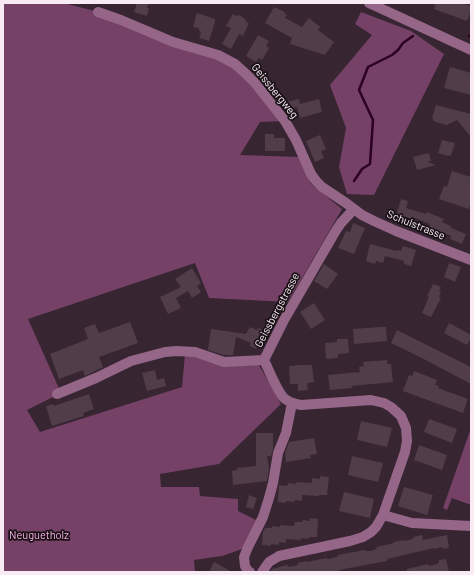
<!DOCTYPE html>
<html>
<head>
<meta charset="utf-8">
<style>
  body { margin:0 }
  #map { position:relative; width:474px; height:575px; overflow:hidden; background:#372532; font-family:Barlow,sans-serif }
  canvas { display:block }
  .frame { position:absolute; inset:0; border:4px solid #f8ebf3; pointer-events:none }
</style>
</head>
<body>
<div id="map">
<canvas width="474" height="575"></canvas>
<div class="frame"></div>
</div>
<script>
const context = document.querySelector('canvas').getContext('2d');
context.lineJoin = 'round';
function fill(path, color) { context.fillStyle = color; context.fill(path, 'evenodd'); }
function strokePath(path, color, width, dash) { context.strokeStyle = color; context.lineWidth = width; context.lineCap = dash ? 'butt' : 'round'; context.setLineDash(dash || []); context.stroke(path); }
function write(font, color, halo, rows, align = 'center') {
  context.font = font + ' Barlow,sans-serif'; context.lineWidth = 3.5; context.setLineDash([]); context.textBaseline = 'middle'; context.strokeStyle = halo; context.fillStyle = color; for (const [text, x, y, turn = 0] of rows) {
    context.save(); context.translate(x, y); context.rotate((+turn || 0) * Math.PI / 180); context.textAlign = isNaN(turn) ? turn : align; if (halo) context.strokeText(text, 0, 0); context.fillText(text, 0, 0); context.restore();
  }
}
fill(new Path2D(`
  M3,3H64L98,12L224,58L285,121L260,122L240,155L300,157L311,184L342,209L288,302L209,298L195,263L28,319L61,393L27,410L40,432L182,387L185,354L222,366L259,365L281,404L219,464L160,474L161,487H199L200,496L238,499V511L260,522L248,547L222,556L194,560L195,572H3Z
  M361,12L411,31L444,54L374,195L347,194L339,167L346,128L330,85L372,35L355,24Z
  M471,428V505L452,498L447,510L443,508Z`), '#754166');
strokePath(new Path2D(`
  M469,36L471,37
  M354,181L362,169L370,164L373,120L359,90L368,67L392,55L398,50L403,43L413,36`), '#2d0123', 2.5);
fill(new Path2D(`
  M137,3H149L147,8H149L147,16L134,12Z
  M436,3H462L471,6V11L467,21L434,9Z
  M274,7L285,12L284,13L287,15L285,18L302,27L309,18L320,27L318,30L334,42L325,55L290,44L292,38L265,23Z
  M197,13L215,19V22L209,41L199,38L201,33L198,28L193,27Z
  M233,14L236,16L239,15L245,19L246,22L249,23L243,36L239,34L231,49L222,44L231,28L226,26Z
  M258,35L269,41L266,46L269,48L262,60L259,58L256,62L246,56Z
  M450,67L471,73V95L444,88Z
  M299,99L300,104L319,99L322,112L300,118L297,107L289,109L287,102Z
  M436,105L471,114V137L457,120L447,125L435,122L432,118Z
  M265,134H274V138H285V151H265Z
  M320,135L326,149L321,151L324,158L315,162L306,141Z
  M442,140L455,143L451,155L448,156L438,153Z
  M429,153L431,161L427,162L436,165L417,170L413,157Z
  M452,171L471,177V202L469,209L439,199L444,186L447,187Z
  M401,199L408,201L406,208L426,214L427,212L444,219L442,222L451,226V228L466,234L462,244L450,239L451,236L429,227L430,224L412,217L410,224L395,219Z
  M353,223L365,228L354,254L338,248L346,231L350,232Z
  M370,244L397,251L398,250L401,251L403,246L416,250L411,266L404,264V261L385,256L383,263L376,261L375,264L366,261Z
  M449,263L461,267L455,282L444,277Z
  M324,264L338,274L327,289L314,281Z
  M192,268L201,283L197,286L201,292L192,298L188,291L176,298L181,308L168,314L160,297L181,287L175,279Z
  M433,284L441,287L439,291L441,292L439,297L441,298L431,317L422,313L429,297L427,296Z
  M314,303L325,320L311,329L300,312Z
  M130,322L138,343L99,357L103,367L85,376L83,370L59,379L50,354L88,339L84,328L95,324L99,333Z
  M449,323L471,335V338L467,345L444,333Z
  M250,327L257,330L258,328L264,330L256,349L250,346L251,343L236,337L233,355H223L208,350L211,329L246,334Z
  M381,327H386L387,341L354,344L353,329Z
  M397,330L471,367V384L420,357L391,343Z
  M337,339H348L349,353L338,354V358L326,359L325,343L337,342Z
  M387,360V364H391L393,382L352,386V388L330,390L328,375L360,372L359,367L364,366L363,362Z
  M301,365H312L314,382L307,383L308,390L298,391V384H290L289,366Z
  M155,370L157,380L164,378L166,386L147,391L142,373Z
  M414,371L437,380L435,385L439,386L438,388L468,399L463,413L403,391L409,375L412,376Z
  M89,394L94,409L83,413L84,416L52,426L46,406L53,404L54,406Z
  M429,419L457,429L452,443L424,432Z
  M361,421L392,428L387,447L357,440Z
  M256,433H273V449L271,456H267L269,468L267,481L233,485L232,471L237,470V468L256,466Z
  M314,438L317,454L310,455L311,458L286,462L285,453L289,442Z
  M419,445L447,455L442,470L414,460Z
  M352,456L383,463L378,482L348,475Z
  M320,476L329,477L327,495H319L318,496L302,495V501L295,500L294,502L286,501V503L278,502L279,485L287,486L288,483L296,484V482L312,483V478L320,479Z
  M404,487L433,495L427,515L398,506Z
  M344,492L374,499L370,518L339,511Z
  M249,495L257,498L253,509L246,507Z
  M310,518L318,519L317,537H309V539L301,538V540L286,539V543L279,542V545L271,544V546L262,545L263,532L265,528H272V526L280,527V525L294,526L295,522H302L303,520L310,521Z
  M422,535L423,540L447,535L449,548L443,549L442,547L434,549V548L387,559V561L349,568L332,572H270L272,569L287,565L289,567L298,565V563L307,561V562L326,558L328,559L337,557L338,555L364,550L366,551H371L376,549L377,547L394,543V542L403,540L404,541L413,539L414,537Z
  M446,559L449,572H407V569L428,564L429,566L437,564L439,562V560Z
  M214,562L232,572H209Z`), '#513d4a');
strokePath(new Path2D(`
  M369,3L471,50
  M98,12L121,20L173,42L218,55L235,64L245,73L255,83L285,121L296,140L311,174L316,181L322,187L346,203L362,215L374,221L396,231L471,260
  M264,360L284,320L335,232L341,223L354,209
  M57,394L96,378L131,361L165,352L177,351L195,352L224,362L264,360
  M383,515L412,523L471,526
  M250,572L248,571L245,566L244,557L248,547L263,517L269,498L273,483L278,453L286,433L292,403
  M262,572L269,562L279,556L350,541L363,537L371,532L376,527L383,515L405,452L407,441L406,428L401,416L391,407L384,403L371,400L301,405C295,404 288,402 284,398C277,391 269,370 264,360`), '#956687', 10);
write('11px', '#f8ebf3', '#1a1117', [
  ["Geissbergweg",275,91,51],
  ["Schulstrasse",416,225,22],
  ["Geissbergstrasse",277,310,-62]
]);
write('11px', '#fcb1e5', '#1a1117', [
  ["Neuguetholz",39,535]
]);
</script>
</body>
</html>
